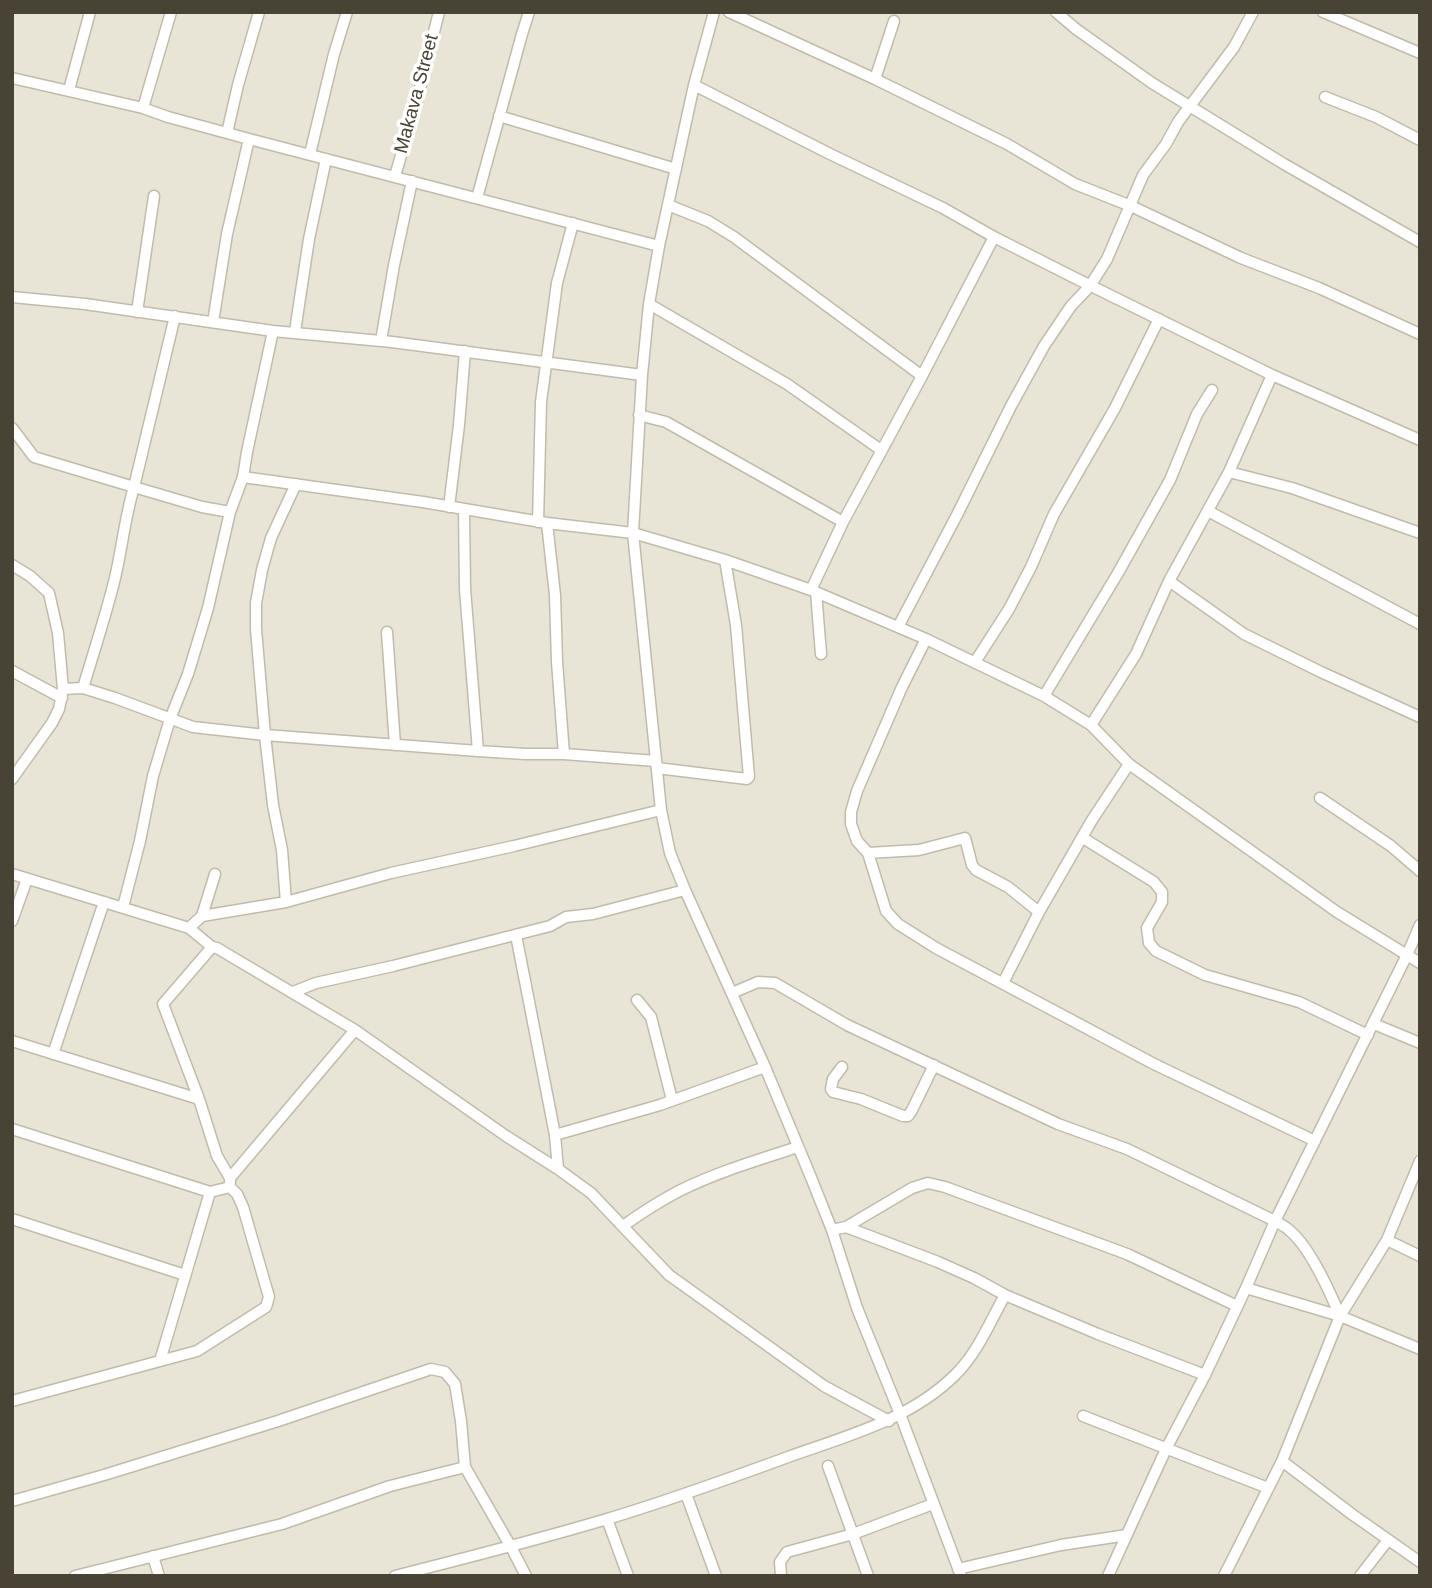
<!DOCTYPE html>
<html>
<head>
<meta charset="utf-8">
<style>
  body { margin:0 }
  #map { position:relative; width:1432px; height:1588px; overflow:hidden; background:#f5f2e8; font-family:Helvetica,sans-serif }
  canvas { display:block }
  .frame { position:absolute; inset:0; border:14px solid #494336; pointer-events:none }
</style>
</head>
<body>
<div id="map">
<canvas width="1432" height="1588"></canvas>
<div class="frame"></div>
</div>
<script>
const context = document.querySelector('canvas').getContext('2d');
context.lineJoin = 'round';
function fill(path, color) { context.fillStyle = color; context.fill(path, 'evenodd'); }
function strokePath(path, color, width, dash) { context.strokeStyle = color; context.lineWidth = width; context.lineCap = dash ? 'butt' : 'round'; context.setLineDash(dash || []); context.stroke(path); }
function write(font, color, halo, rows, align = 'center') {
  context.font = font + ' Helvetica,sans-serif'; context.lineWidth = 7; context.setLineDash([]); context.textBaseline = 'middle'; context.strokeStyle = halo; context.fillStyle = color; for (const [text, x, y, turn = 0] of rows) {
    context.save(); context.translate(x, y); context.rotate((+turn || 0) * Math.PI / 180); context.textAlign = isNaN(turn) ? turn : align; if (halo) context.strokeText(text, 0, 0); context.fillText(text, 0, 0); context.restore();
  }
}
fill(new Path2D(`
  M12,12H1420V1576H12Z`), '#e9e5d6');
const minor = new Path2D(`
  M714,12L694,85L659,246L649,304L642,375L633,533L661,810L670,853L685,890L765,1067L810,1175L832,1230L857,1308L900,1414L961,1576
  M729,12L875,79L1007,144L1075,184L1131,206L1241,258L1319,288L1420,334
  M1056,12L1076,29L1152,83L1284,164L1420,242
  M1323,12L1420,53
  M12,78L143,108L168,117L249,139L659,246
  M875,79L894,21
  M694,85L830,154L943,208L994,237L1075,278L1272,375L1420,440
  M69,90L90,12
  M1325,97L1376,117L1420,140
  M143,108L171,12
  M499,116L676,169
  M227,133L238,85L259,12
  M310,154L334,54L347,12
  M395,176L416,104L439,12
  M477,198L522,34L529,12
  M668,205L708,221L734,237L922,376
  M12,297L85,304L273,331L392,342L642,375
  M649,304L787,384L881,450
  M137,312L154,196
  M213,322L227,234L249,139
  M295,331L309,239L326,159
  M381,341L394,265L412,181
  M639,415L666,422L843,522
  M12,428L34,457L134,487L175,316
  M1229,472L1292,488L1420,533
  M243,477L423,502L547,523L633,533L725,560L811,590L926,639L1044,696L1091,725L1129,764L1337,912L1420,963
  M449,507L459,425L465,351
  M464,509L465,589L478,751
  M1208,511L1420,624
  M538,522L541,402L557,283L573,223
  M547,523L555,595L557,662L564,754
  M12,565L30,576L49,593L58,633L63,689L59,709L52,723L12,779
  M1169,581L1244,634L1321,672L1420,717
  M811,590L843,522L922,376L994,237
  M816,592L821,654
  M898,627L958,513L1011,406L1044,346L1071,306L1090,286L1107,259L1143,175L1166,144L1178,122L1234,47L1253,12
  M387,632L395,745
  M926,639L902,687L857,791L851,812V824L857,841L868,853L886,911L898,924L936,948L1154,1064L1315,1141
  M975,662L1009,609L1031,567L1054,514L1115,408L1159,319
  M12,671L62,698
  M83,688C94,651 106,615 115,578C122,548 125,517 134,487L202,507L230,512
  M63,689L83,688L115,698L193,727L265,735L478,751L525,754H564L656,761
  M1044,696L1118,573L1170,480L1197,414L1212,390
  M1091,725L1136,654L1169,581L1229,472L1272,375
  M657,768L747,779L749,777L736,625L725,560
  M1320,798L1391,846L1420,871
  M1083,838L1154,882L1162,892V902L1147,928L1149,943L1156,951L1205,975L1299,1002L1368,1035
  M868,853L919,850L965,838L972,865L976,870L1008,887L1039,912
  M12,874L189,928L212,947L217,948L355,1030L506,1136L558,1169L591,1193L669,1275L824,1386L889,1421
  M286,902L282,850L273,805L265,735L256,629V603L262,570L271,538L296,484
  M123,907L140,841L153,776L170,719L188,674L208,608L230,512L243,477L247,452L273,331
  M202,916L215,874
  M12,921L27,879
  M189,928L202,916L286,902L391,873L514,846L661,810
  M516,935L555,1135L558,1169
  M212,947L163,1004L199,1099L217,1156L230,1178
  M1003,983L1039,912L1092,820L1129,764
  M293,992L316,983L393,966L550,926L566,917L593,914L685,890
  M732,993L758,982L775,983L847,1025L1058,1124L1127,1149L1275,1221C1280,1224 1285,1226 1289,1230C1309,1246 1330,1292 1340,1316
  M637,1000L651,1017L672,1100
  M1374,1024L1420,1043
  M12,1041L199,1099
  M53,1054L104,902
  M842,1067L833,1079L831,1089L833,1092L861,1099L903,1116H908L912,1110L934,1065
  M12,1129L210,1192L230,1187L237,1194L243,1207L269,1297L266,1307L197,1351L12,1401
  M555,1135L660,1105L765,1067
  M230,1182V1178L355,1030
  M12,1219L185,1275
  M623,1226C641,1213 660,1201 679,1191C717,1172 758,1160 798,1147
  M846,1227L938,1262L974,1278L1005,1295L1098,1334L1205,1375
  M832,1230L846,1227L912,1188L928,1183L945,1187L1127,1254L1237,1306
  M1387,1240L1420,1256
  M1246,1288L1340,1316L1420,1349
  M160,1361L210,1192
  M1083,1416L1268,1488
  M1282,1461L1353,1515L1420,1562
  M828,1466L868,1576
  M686,1494L716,1576
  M12,1501L104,1475L278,1421L431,1369L445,1372L455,1384L461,1421L465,1467L511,1547L526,1576
  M607,1519L628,1576
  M153,1556L159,1576
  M958,1569L1061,1545L1127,1535
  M75,1576L282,1524L390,1486L465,1467
  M395,1576C466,1558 537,1540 607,1519C668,1501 728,1479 788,1457C846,1436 909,1420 954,1376C977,1354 990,1322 1005,1295
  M781,1576L780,1562L787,1552L853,1534L933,1504
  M1108,1576L1166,1449L1205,1375L1246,1288L1275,1221L1407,955L1420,925
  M1224,1576L1282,1461L1340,1316L1387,1240L1420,1161
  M1360,1576L1388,1540`);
strokePath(minor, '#c1bbaa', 13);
strokePath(minor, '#fff', 10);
write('19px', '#494336', '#fff', [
  ["Makava Street",417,94,-75]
]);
</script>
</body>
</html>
